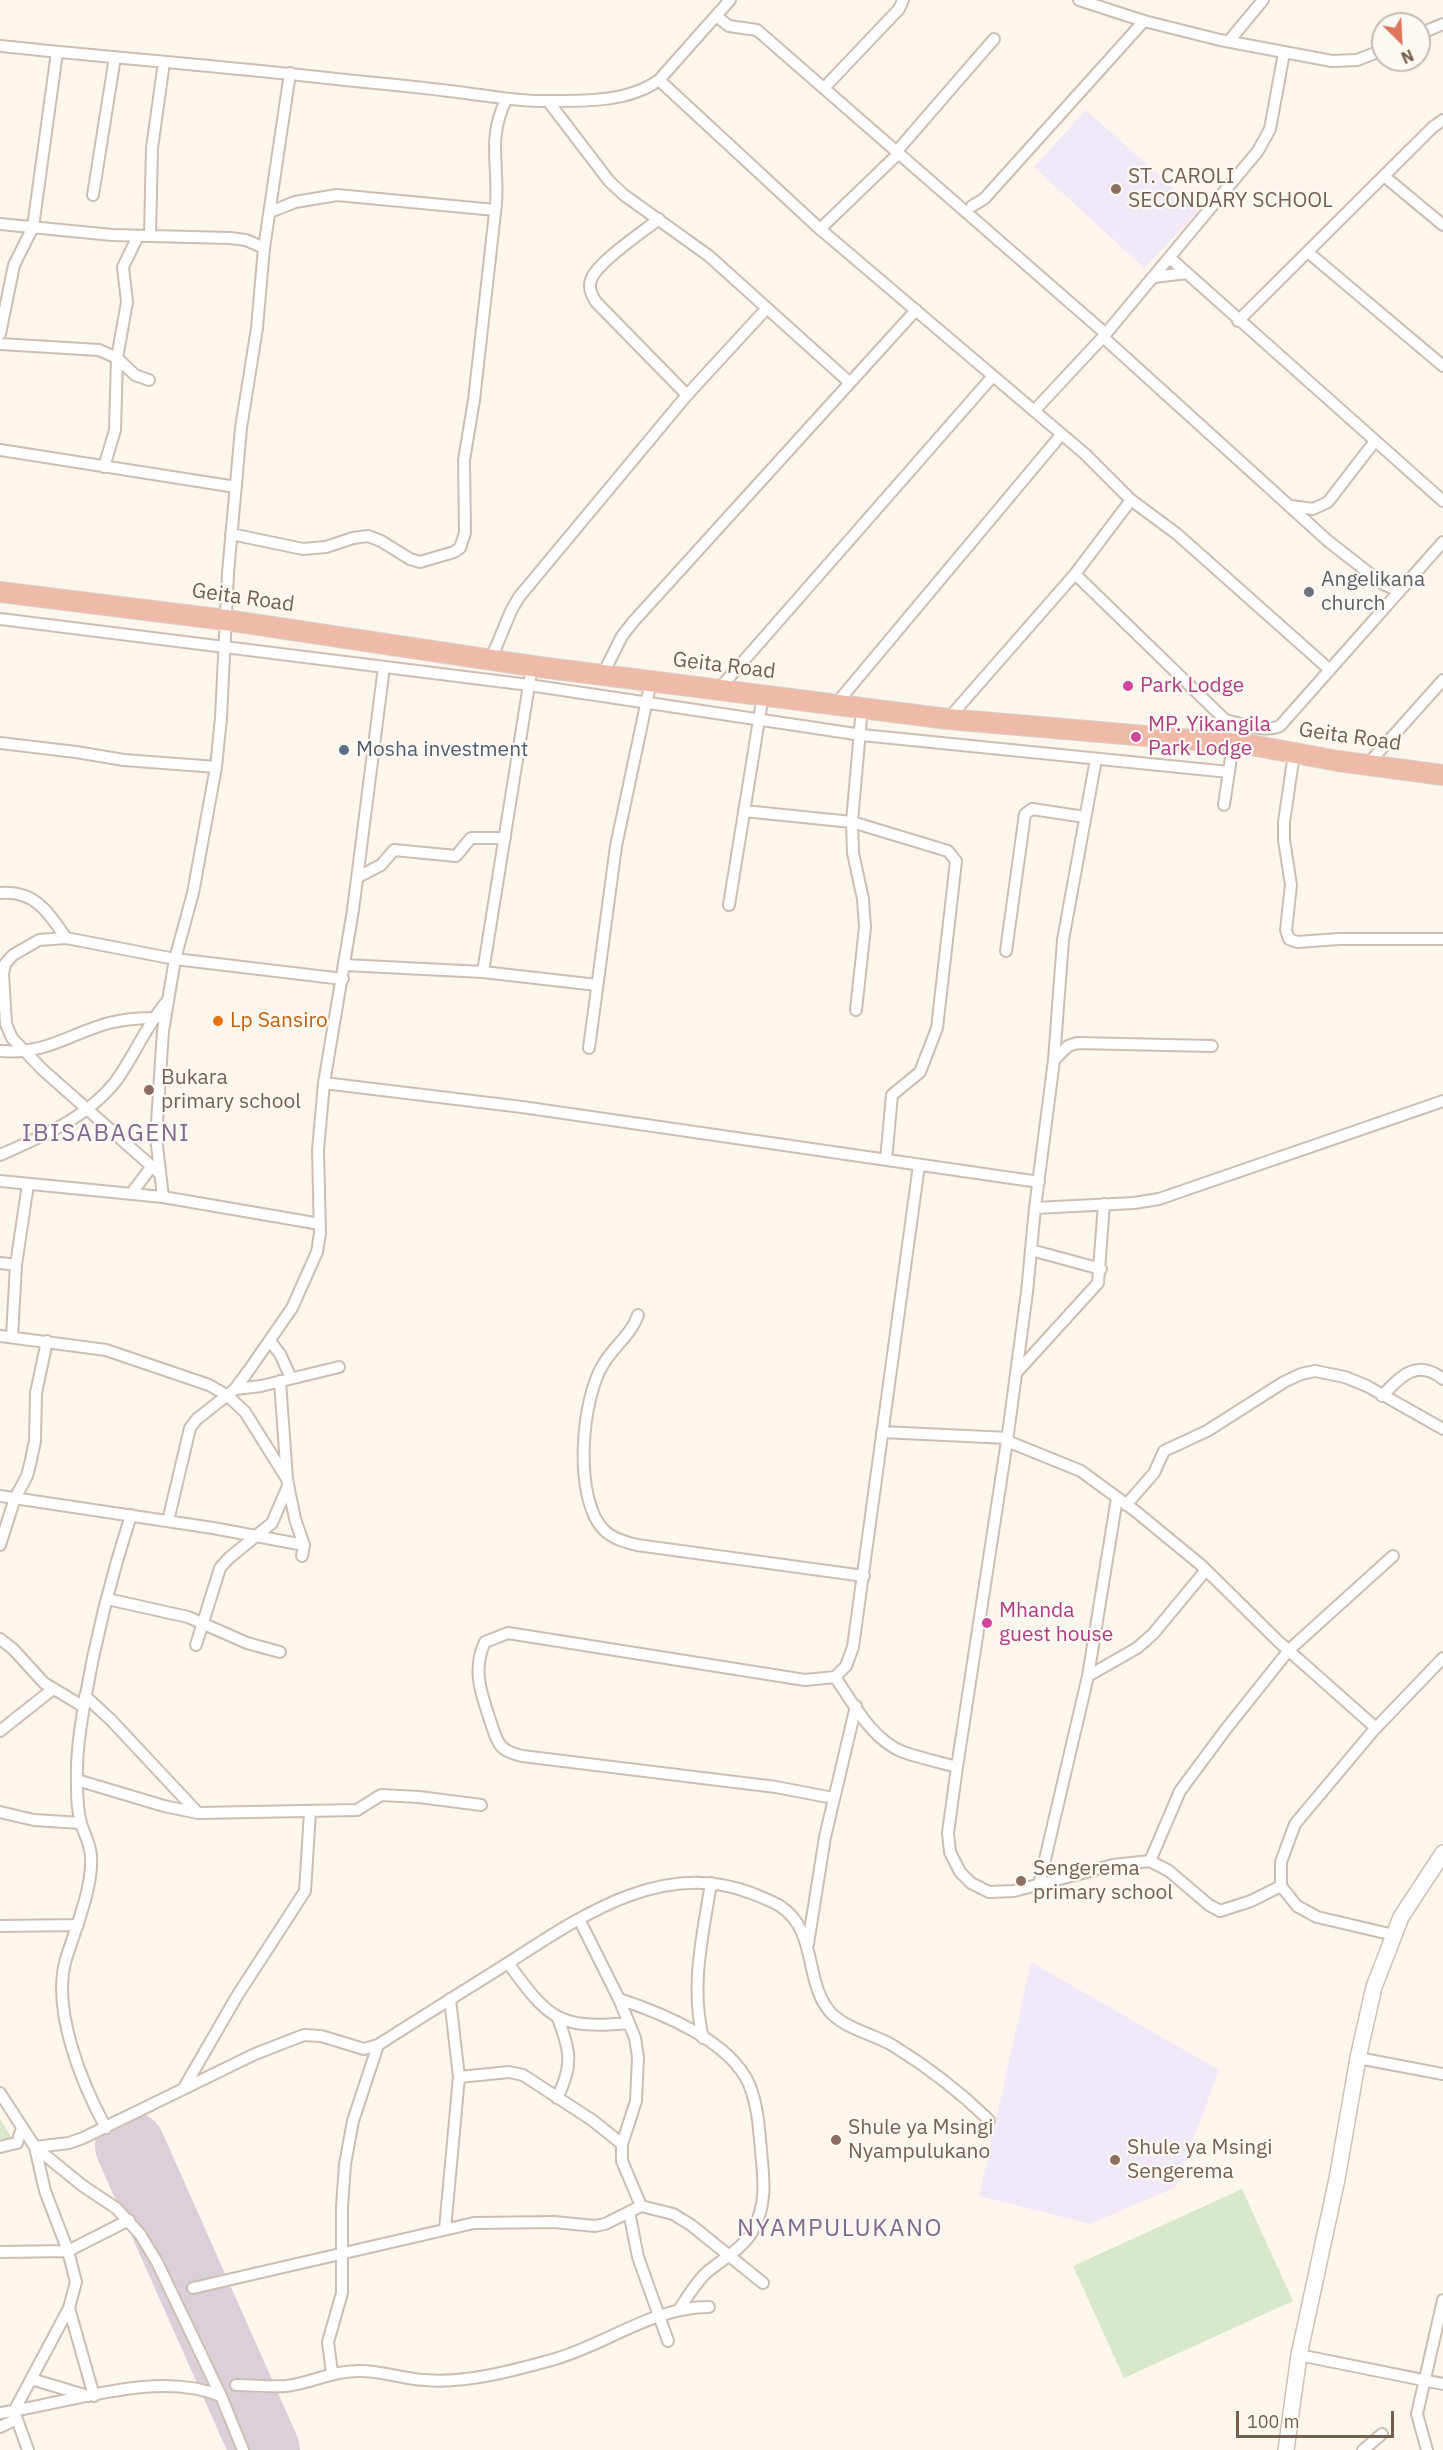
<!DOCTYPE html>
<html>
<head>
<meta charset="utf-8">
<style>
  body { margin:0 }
  #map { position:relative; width:1443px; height:2450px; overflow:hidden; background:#fcf6ed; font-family:"IBM Plex Sans",sans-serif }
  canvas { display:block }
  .north { position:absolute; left:1371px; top:12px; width:60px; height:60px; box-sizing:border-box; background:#fefaf3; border:2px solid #c8bbb2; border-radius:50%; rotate:156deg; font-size:16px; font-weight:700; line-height:24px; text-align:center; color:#765d50 }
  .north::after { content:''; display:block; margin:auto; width:21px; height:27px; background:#db765c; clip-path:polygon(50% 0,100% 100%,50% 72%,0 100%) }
  .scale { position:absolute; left:1236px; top:2411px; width:158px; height:27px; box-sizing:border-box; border:3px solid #765d50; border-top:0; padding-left:8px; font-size:18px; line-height:21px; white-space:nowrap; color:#765d50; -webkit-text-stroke:4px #fefaf3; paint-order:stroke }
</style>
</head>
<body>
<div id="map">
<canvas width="1443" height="2450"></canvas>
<div class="north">N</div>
<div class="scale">100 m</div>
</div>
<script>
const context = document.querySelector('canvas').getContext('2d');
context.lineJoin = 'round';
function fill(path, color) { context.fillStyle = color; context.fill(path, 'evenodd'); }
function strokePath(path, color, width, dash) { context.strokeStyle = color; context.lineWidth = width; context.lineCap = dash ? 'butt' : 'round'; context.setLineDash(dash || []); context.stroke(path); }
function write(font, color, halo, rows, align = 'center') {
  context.font = font + ' "IBM Plex Sans",sans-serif'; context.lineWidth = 4.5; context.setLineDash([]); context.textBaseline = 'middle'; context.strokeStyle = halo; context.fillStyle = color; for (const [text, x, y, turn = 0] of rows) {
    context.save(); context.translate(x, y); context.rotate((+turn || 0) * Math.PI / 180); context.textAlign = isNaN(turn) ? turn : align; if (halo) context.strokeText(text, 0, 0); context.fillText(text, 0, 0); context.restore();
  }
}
fill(new Path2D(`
  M1086,110L1199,211L1144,268L1034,167Z
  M1031,1962L1219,2070L1176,2187L1090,2224L979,2196Z`), '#f2e9f8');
fill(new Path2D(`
  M0,2119L14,2141L0,2143Z
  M1242,2189L1293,2301L1124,2378L1073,2266Z`), '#d8e9cb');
strokePath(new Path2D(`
  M130,2146L265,2450`), '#dad0da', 70);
const street = new Path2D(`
  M1079,0L1144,21L1220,40L1332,61L1357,60L1383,50
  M716,16L729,26L757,30L1106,334
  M1419,34L1443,24
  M1229,41L1263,0
  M0,46C115,58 230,67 345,80C387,84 430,88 472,94C498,97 522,102 549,101C585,101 629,102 659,80L730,0
  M659,80L820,229L1085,454L1131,500L1177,534L1330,670
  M824,88L899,9L903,0
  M548,101L609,181L624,195L709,256L849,382
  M897,151L994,39
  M1384,176L1443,225
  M93,195L115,57
  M972,206L984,199L1144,21
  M270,212L295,202L337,195L495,210
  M659,219C644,231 596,263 591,280C588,289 592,295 596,302L687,395
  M0,224L112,235L230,238L246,240L264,248
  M820,229L899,153
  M150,236L152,148L164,62
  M1309,253L1443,366
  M1170,258L1443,501
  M1154,277L1187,273
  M1238,321L1433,127L1443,120
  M0,334L14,265L33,227L57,52
  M1103,337L1328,541L1383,584L1399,591
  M0,344L99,350L117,358L135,375L149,380
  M1034,411L1103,337L1258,151L1270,129L1284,53
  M0,450L236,487
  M104,467L115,430L117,358L127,302L123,267L138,236
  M1291,506L1313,509L1328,502L1375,441
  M231,534L303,549L326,547L353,538L368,536L381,541L410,559L420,562L454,552L460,548L465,533L464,460L474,400L496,204C499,164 487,139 506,100
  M1075,574L1251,745
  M0,619L529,685L862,735L1229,772
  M491,659L511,611L519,597L687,395L767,308
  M603,674L622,636L633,622L916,310
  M719,689L993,376
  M836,704L1061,435
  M948,719L1075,574L1131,500
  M1228,721C1244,724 1265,733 1280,726L1443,542
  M0,743L76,752L124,760L216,767
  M1294,754L1284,822V840L1291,885L1286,930L1289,939L1297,942L1339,939H1443
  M1096,759L1063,940L1054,1060L1035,1208L1027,1292L1007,1441L957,1767L948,1833L950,1852L960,1872L971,1883L989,1892L1014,1891L1113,1865L1150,1861L1169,1871L1209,1905L1220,1911L1251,1901L1281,1886
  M1367,765L1443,680
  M1224,805L1233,744
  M744,811L852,822L948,851L956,861L937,1028L920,1072L892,1095L886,1160
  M358,877L381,865L394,850L456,856L471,838H505
  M0,893C35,890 48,912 66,938
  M729,905L763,695
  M1006,951L1025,814L1032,809L1085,817
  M345,965L483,972L597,985
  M483,972L532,666
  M856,1010L865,927L863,899L853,853L852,822L862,707
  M589,1048L616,846L651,681
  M0,1051C45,1055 69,1034 109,1023C124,1019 141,1018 156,1018
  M1054,1060L1068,1046L1077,1043L1212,1046
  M324,1083L522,1107L1039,1182
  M0,1155C41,1137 87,1118 116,1081C135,1055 146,1025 168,1000
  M158,1172L43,1070L12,1038L6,1024L3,974L5,964L13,955L39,940L66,938L175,959L343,979
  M0,1181L163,1197L320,1224
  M131,1194L152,1166
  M163,1197L156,1137L163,1031L175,959L193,893L216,767L221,718L228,573L241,428L257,328L264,248L290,73
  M1035,1208L1134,1203L1159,1199L1443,1101
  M1031,1250L1101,1269
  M0,1263L16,1265
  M638,1315C631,1335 615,1345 604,1363C581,1398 573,1499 604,1530C613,1539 626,1542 637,1545L864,1576
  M0,1336L106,1350L209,1385L228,1396L245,1412L287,1479
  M12,1337L16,1265L28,1184
  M270,1341L280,1354L291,1378
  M1017,1372L1098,1283L1104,1204
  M280,1381L287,1479L295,1519L304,1545L302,1556
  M235,1389L261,1386L339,1367
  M1382,1396C1401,1376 1417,1358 1443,1379
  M882,1432L1008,1438
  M1007,1441L1081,1471L1134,1510L1201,1565L1279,1642L1376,1728
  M0,1496L213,1528L304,1545
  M1126,1505L1154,1473L1164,1451L1207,1431L1284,1382L1301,1374L1315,1371L1345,1377L1367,1386L1443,1429
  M168,1521L190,1428L197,1419L235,1389L249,1370L292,1308L317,1252L320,1233L318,1150L324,1083L353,910L384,667
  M0,1545L15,1498L27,1476L31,1460L35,1441L36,1393L47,1341
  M107,1599L188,1617L247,1643L280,1652
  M0,1639L13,1649L44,1683L84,1707
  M196,1645L220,1568L229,1558L272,1523L288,1486
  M1088,1676L1137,1648L1153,1634L1206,1570
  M835,1677C853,1703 872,1740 903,1752C920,1758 939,1762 957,1767
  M85,1696L111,1720L198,1813
  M0,1731L53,1689
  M77,1780L164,1806L198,1813L357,1810L381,1795L419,1797L481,1805
  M833,1798L776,1787L522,1756C515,1754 506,1752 501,1746C495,1739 493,1728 490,1720C481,1693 472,1669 485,1642L508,1633L805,1680L835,1677L846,1666L853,1647L919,1165
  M0,1812L34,1820L81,1823
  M1150,1861L1180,1791L1226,1729L1289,1650L1393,1556
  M1039,1885L1088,1676L1117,1498
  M579,1919L619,1999L635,2038L638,2057L636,2101L622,2144V2161L641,2206
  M0,1926L78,1925
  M1394,1935L1317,1917L1297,1906L1281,1886V1862L1295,1824L1373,1731L1443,1658
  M808,1944L825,1837L856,1706
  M508,1963C548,2018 558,2030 629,2023
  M619,1999C662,2013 730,2041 749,2084C758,2106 759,2129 761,2151C764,2180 767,2204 753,2230C744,2248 721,2260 706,2273C695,2284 687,2297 679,2310
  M557,2016C570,2049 574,2065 557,2098
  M703,2038C690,1986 703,1934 711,1883
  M1358,2058L1443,2074
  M459,2077L509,2072L523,2075L592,2120L622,2144
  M185,2086L237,1996L305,1891L310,1812
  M0,2093L35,2147L83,2186L116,2208L140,2234L157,2262L221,2396L243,2450
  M106,2128C82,2084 51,2009 66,1959C75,1930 93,1887 91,1857C91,1845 84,1834 81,1823C77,1809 77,1796 77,1782C76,1755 80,1731 84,1705C95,1641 111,1577 131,1515
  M0,2147L17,2143L22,2128
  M629,2212L638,2257L668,2341
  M445,2229L459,2077L450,1999
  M0,2252L68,2251L129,2220
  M193,2288L474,2223L554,2222L595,2226L605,2224L641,2206L673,2214L691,2225L763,2283
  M69,2308L94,2396
  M1299,2355L1443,2384
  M332,2373L328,2342L342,2293V2207L345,2164L353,2121L378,2045
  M31,2379L88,2396
  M236,2385C252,2385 270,2387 286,2386C311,2383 332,2371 357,2371C381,2370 402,2379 425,2380C465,2384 516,2370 555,2359C607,2344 653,2307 709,2307
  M0,2413C67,2404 157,2369 221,2396
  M0,2427L17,2419
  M28,2450L14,2411L69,2308L76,2282L68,2251L45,2191L35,2147L69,2143L83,2138L255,2054L304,2035L321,2036L364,2049L378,2045C420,2018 462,1992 505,1965C577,1919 661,1858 751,1893C761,1897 772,1901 780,1906C819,1931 803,1984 832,2014C849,2030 873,2034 892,2045C928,2067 959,2091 989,2120
  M1363,2450L1382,2434
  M1427,2450L1417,2414L1443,2300`);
const secondary = new Path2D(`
  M1286,2450L1299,2355L1337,2179L1358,2058L1374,1987L1401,1917L1443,1853`);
const highway = new Path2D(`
  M0,592L226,620L532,666L948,719L1251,745L1338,761L1443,775`);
strokePath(street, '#cebeb2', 14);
strokePath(secondary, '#d3c0b2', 18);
strokePath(highway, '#d9d2ce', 22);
strokePath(street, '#fff', 10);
strokePath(secondary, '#fff', 15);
strokePath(highway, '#f0baa9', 20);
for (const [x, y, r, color] of [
  [1116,189,6,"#8d6e63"],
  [1309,592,6,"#6b7280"],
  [1128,686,6,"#d1479c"],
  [1136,737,6,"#d1479c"],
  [344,750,6,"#5c6f8a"],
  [218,1021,6,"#e8710a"],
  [149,1090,6,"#8d6e63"],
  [987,1623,6,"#d1479c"],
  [1021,1881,6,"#8d6e63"],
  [836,2140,6,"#8d6e63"],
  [1115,2160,6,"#8d6e63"]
]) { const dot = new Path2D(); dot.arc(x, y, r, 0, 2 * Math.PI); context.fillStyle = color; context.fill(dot); strokePath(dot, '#fefaf3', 2); }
write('21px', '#785e54', '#fefaf3', [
  ["ST. CAROLI",1128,177],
  ["SECONDARY SCHOOL",1128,201],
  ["Bukara",161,1078],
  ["primary school",161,1102],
  ["Sengerema",1033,1869],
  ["primary school",1033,1893],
  ["Shule ya Msingi",848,2128],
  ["Nyampulukano",848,2152],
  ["Shule ya Msingi",1127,2148],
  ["Sengerema",1127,2172]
], 'left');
write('21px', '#5b616d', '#fefaf3', [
  ["Angelikana",1321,580],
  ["church",1321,604]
], 'left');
write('21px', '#765d50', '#fefaf3', [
  ["Geita Road",243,598,8],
  ["Geita Road",724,666,7],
  ["Geita Road",1350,737,8]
]);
write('21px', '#b23c85', '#fefaf3', [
  ["Park Lodge",1140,686],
  ["MP. Yikangila",1148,725],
  ["Park Lodge",1148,749],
  ["Mhanda",999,1611],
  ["guest house",999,1635]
], 'left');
write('21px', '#4e5e75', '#fefaf3', [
  ["Mosha investment",356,750]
], 'left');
write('21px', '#c56008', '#fefaf3', [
  ["Lp Sansiro",230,1021]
], 'left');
context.letterSpacing = '1.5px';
write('24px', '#836891', '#fefaf3', [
  ["IBISABAGENI",106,1134],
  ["NYAMPULUKANO",840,2229]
]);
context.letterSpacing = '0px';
</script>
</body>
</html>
